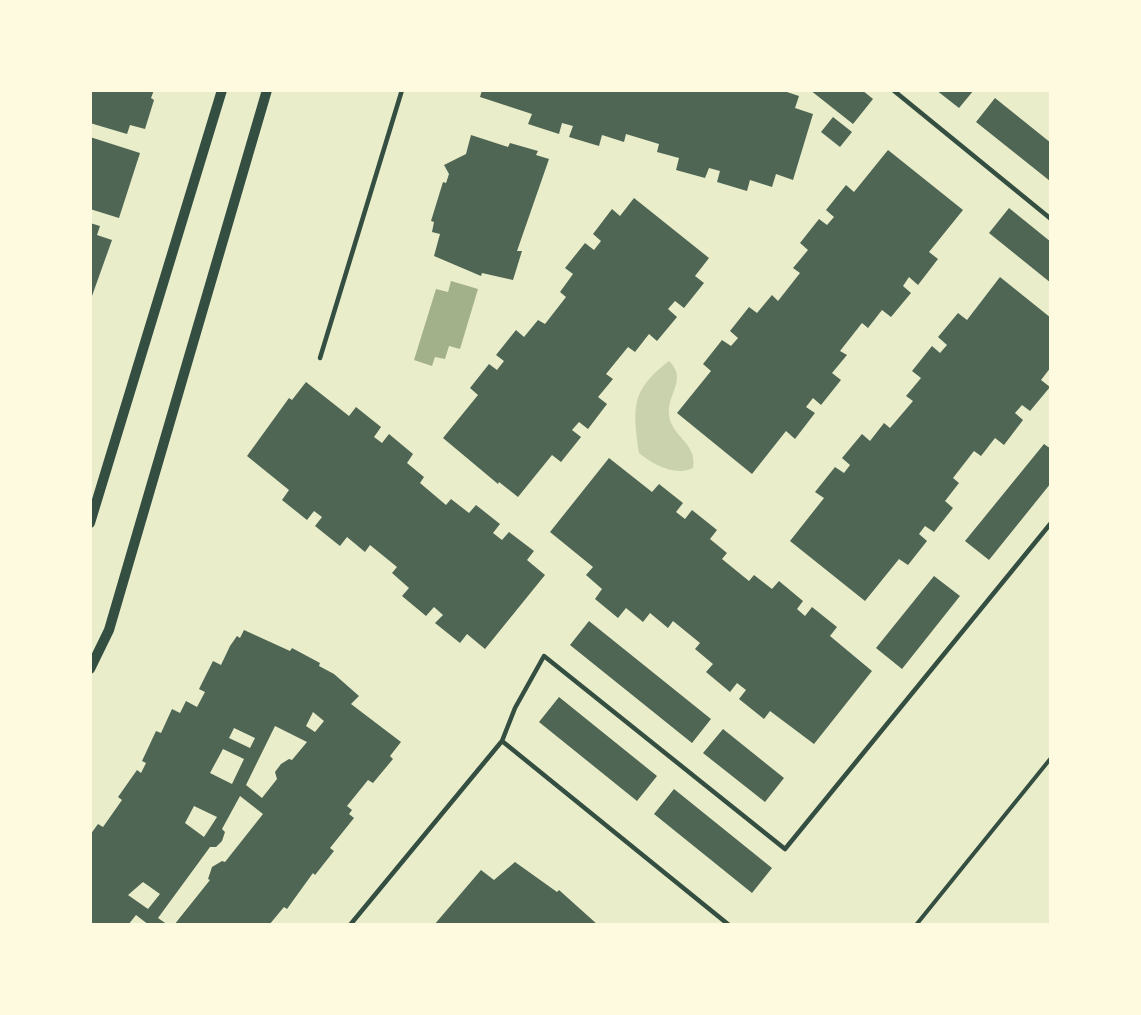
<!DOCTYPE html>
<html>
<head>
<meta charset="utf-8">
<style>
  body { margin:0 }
  #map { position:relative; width:1141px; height:1015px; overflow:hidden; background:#e9edc9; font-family:Montserrat,sans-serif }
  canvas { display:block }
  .frame { position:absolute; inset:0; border:92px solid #fefae0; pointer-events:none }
</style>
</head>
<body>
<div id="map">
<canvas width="1141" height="1015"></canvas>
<div class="frame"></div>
</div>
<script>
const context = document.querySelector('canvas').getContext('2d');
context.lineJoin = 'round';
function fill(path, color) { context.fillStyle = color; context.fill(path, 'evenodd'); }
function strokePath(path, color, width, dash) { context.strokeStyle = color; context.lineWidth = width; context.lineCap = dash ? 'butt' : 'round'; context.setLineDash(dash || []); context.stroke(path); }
fill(new Path2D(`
  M669,361C688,379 667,394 669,414C670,436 698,443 693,468C676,477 652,464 639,453C633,408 630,391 669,361Z`), '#cad2ad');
fill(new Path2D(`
  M451,281L478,289L460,349L449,346L445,359L435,357L432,366L414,360L436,289L448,292Z`), '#a3b18a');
fill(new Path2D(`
  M90,90H154L151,98L154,100L145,129L130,125L127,134L90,123Z
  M482,90H781L799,96L795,108L813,114L793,180L776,174L772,187L750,180L747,191L717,182L720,171L709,168L705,178L676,170L679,158L657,152L659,144L626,134L624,142L602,135L599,146L569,137L573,126L562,123L559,134L528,124L532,114L480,97Z
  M810,90H862L873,99L853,124Z
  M936,90H974L959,108Z
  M995,98L1051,143L1050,181L976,122Z
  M833,117L852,132L840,147L821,132Z
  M471,135L508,147L510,143L538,151L536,155L549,159L517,251H522L513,280L482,273L481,276L434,256L440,234L432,232L434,222L431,221L443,182L446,183L449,174L444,165L466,154Z
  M90,137L140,153L119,218L90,209Z
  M888,150L963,210L929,252L938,259L918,285L909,277L903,286L911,293L891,317L882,310L868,328L862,323L840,351L847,355L832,373L841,380L821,405L813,398L806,407L815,413L795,439L786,431L752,474L677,413L711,371L703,364L722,340L731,346L738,338L730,331L749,307L757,313L772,295L778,301L800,273L793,268L808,250L800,243L819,219L827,225L834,217L826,210L846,185L854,192Z
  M634,198L709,258L695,276L704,283L684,308L675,301L668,309L677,317L657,341L649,334L635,352L628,347L606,374L613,379L598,397L607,404L588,429L579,422L572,430L581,437L561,462L552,455L518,497L499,482L498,484L443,438L478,395L470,388L489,364L497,370L504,361L496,355L516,330L524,337L538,320L545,324L566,297L560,292L573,274L565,268L585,243L594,250L601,241L593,234L612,209L620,216Z
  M1009,208L1051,242V283L989,233Z
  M90,223L100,226L97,235L112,240L92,296H90Z
  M1000,277L1051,318V367L1041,380L1050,387L1030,411L1022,405L1015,413L1023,420L1004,445L995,438L981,456L974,451L953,478L959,483L945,501L953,508L934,532L925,526L919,534L927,541L908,565L899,559L865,601L790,541L824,498L815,492L835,467L844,473L850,465L842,458L862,434L870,441L884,423L890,428L913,401L906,396L921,378L912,371L932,346L940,353L947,345L938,337L958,313L967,320Z
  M306,382L349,416L356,407L381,427L374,437L382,443L389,434L413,454L407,463L424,477L420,483L446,505L451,499L469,513L476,505L500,524L493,533L502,540L509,532L534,551L527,560L545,575L485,649L467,634L460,643L435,623L443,615L434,607L426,616L402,596L409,588L392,573L397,567L370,545L365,552L347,537L340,546L315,526L322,517L314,511L307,520L282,500L289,490L247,456L289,398L292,400Z
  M1044,444L1051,449V483L989,560L965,541Z
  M609,458L652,492L659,484L683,503L676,512L685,519L692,510L717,530L710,539L727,553L722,559L749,581L754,575L772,589L779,581L803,601L797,609L805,616L812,607L837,627L830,636L872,671L814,744L770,711L764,719L739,699L746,690L737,683L730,692L706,672L713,664L695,649L700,643L673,621L668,628L650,613L643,622L626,608L618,618L595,599L602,589L586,575L593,567L550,532Z
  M934,576L960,596L902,669L876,648Z
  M589,621L711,719L692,743L570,645Z
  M244,630L290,651L292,648L320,663L319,666L334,674L359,696L351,704L401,742L390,756L393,759L373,783L368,780L347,806L352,810L349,814L354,818L330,848L334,851L315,875L313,873L287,909L284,907L269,925H174L210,880L208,879L212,867L222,861L225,862L263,814L240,796L222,829L225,832L222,841L216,847H210L158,918L168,925H149L136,915L128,925H90V835L98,824L103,827L122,800L118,797L137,770L141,773L146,763L142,761L156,731L161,733L172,709L180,713L186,701L197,707L205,692L199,689L213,661L221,665L230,646L237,636L240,638ZM313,712L324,721L315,732L306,726ZM275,726L307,742L292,760L289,759L281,764L275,772L277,779L262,798L246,785ZM234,728L255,738L250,748L229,738ZM223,749L244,759L232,784L210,773ZM194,806L217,817L204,837L185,823ZM143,882L160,894L148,909L128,895Z
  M559,697L657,776L637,801L539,722Z
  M723,729L784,778L765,802L703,753Z
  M674,789L772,868L752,893L654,814Z
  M515,862L557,892L559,890L598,925H434L481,870L494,880Z`), '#4f6655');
strokePath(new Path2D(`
  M916,925L1051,758`), '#344e41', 4);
strokePath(new Path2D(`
  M893,90L1051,219
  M320,358L402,90
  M502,741L729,925
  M350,925L502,741L515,708L544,656L785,849L1051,523`), '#344e41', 4.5);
strokePath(new Path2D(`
  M90,523L222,90
  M90,669L109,630L267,90`), '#344e41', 10);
</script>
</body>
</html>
